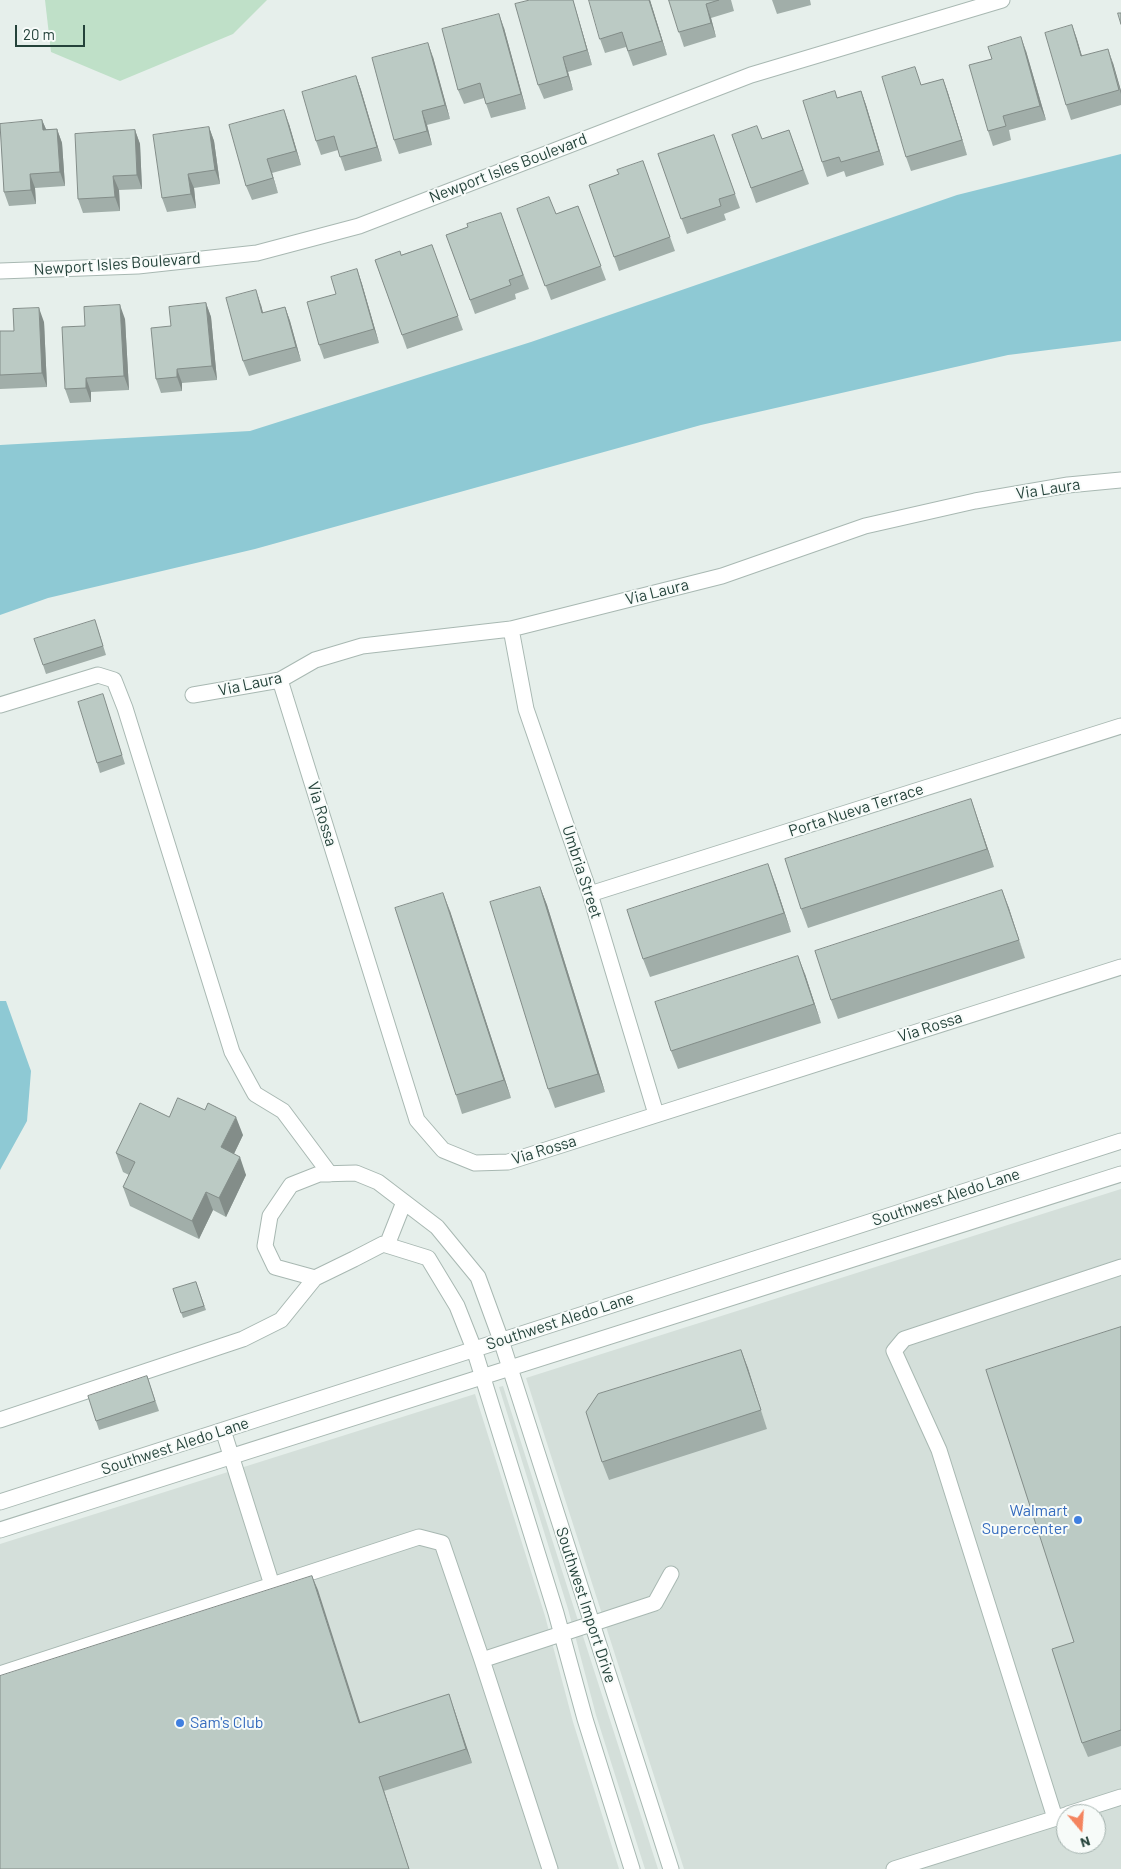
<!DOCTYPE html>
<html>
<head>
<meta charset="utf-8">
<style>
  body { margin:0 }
  #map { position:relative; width:1121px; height:1869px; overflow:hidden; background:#e6efeb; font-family:Barlow,sans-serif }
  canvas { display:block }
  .north { position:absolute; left:1056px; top:1804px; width:50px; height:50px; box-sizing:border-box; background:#f7fbf9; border:1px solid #a3b1ad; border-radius:50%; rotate:162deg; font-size:14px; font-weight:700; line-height:20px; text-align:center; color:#24423a }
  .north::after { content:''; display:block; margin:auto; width:18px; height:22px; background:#f4845f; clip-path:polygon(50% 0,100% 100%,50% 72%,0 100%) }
  .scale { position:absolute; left:15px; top:25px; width:70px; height:22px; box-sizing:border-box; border:2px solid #24423a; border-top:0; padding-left:6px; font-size:15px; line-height:18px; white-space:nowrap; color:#24423a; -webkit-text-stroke:4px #f7fbf9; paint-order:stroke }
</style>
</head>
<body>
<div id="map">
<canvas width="1121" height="1869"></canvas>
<div class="north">N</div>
<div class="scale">20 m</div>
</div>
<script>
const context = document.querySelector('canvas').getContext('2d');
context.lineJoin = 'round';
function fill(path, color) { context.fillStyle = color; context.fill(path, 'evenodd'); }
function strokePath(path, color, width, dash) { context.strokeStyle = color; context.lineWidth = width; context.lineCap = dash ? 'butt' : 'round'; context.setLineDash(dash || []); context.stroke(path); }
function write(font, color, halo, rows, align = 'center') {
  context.font = font + ' Barlow,sans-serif'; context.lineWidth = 4; context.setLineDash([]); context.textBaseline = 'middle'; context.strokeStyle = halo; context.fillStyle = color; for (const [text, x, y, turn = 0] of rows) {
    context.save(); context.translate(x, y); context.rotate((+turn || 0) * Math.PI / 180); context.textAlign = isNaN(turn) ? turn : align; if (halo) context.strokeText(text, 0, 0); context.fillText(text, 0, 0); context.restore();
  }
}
fill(new Path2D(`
  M1121,1189V1869H684L526,1378ZM1066,1814H1096V1844H1066Z
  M503,1386L573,1605L658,1869H645L596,1715L568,1609L499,1387Z
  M475,1394L545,1616L573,1722L619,1869H0V1544Z`), '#d4dfda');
fill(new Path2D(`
  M45,0H267L233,34L120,81L51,52Z`), '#bfe0c8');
fill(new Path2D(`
  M1121,154V341L1008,355L701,425L255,549L48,598L0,615V445L250,431L531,342L957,195Z
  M0,1001H6L31,1071L27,1121L0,1170Z`), '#8ec9d4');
const minor = new Path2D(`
  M0,271L138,266L257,253L359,226L751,75L1002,0
  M511,629L526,709L590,894L656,1114
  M280,680L417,1120L443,1150L475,1163L508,1162L1121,967
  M193,695L280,680L315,660L362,646L511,629L722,576L865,526L975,501L1068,485L1121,480
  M0,705L98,675L114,680L125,708L232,1052L255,1094L283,1111L330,1174
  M590,894L1121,726
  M387,1245L404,1202
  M0,1420L243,1339L281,1320L315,1278
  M223,1430L272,1585
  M0,1502L1121,1141
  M0,1530L1121,1174
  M482,1660L655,1603L671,1574
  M0,1674L419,1537L442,1543L482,1660L550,1869
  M1068,1814L1121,1797
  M1055,1818L939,1450L894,1351L904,1339L1121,1267
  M632,1869L585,1719L556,1613L474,1349L457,1306L428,1258L383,1244L354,1259L315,1278L275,1267L265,1246L270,1216L291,1185L319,1174L356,1173L378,1182L437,1227L478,1277L501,1340L671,1869
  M894,1869L1066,1815`);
strokePath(minor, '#a8b8b2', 17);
strokePath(minor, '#fff', 15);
fill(new Path2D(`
  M573,0L592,65L568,72L573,90L544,99L538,85Z
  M650,0L667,55L633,66L626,47L605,53L600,39Z
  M669,0H731L734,11L711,18L716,37L684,47L679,32Z
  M772,0H810L811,5L777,14Z
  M1072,25L1082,56L1113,63L1121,91V105L1071,120L1066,105Z
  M504,28L526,109L491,118L484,98L464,104L458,90Z
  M1026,51L1046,120L1009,130L1011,140L993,146L988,131L992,59Z
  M433,57L450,119L427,125L432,145L399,154L394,140Z
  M356,76L361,90L382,161L345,171L338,150L321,155L316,141Z
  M943,79L948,93L967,155L911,171L906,157L921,85Z
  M861,91L866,105L884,165L846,177L844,171L827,177L822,162L837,98Z
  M42,120L46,129H57L62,143L65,186L35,188L36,204L9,206L4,192Z
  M289,124L301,165L272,173L278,193L252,200L246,186Z
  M209,127L214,141L220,184L194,188L196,208L167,212L162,198Z
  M135,130L140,144L142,189L119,190L120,211L83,213L78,199Z
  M789,130L809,184L756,203L732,135L762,139Z
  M714,135L740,208L724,214L726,220L687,234L658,154Z
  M643,161L675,251L619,271L589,185L619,174Z
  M578,206L606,280L551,300L517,209L556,214Z
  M501,213L529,289L515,294L516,299L475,314L446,235L468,227Z
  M432,245L463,330L407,349L375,260L401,255Z
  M357,269L362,284L379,343L324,359L319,345L336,294Z
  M206,303L211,317L217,380L182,383V391L161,393L156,379L171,326Z
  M261,305L263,313L285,307L290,321L301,361L249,376L243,361Z
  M125,319L129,390L91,392V402L70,403L65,389L85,326Z
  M44,322L47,387L0,389V331H14Z
  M98,629L106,655L46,674L43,665Z
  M106,704L125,764L100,773L97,763Z
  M971,799L994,867L808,928L801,909Z
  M775,883L791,932L650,977L643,959Z
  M540,887L547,905L605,1092L555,1108L548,1089Z
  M1002,890L1025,958L838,1019L831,1000Z
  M450,911L511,1098L462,1114L456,1095Z
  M805,974L821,1023L678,1069L671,1051Z
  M169,1117L243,1135L234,1154L246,1175L226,1217L213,1210L199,1239L130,1206L123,1187L129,1175L123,1172L116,1153Z
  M196,1282L206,1310L183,1318L173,1289Z
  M1121,1327V1746L1088,1757L1082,1743L1074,1642Z
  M741,1350L767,1429L609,1480L602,1462Z
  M147,1376L159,1411L99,1430L96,1421Z
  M312,1576L360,1723L454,1709L472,1763L384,1791L409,1869H0Z`), '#a1aea9');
fill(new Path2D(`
  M573,0L592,65L587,50Z
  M649,0H650L667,55L662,41Z
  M706,4L711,18L716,37L711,23Z
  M499,14L504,28L526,109L521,94Z
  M1072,25L1077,39L1086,70L1081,56Z
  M1021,37L1026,51L1046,120L1040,106Z
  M428,43L433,57L450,119L445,105Z
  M1108,49L1113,63L1121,91V94Z
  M563,57L568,72L573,90L568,76Z
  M356,76L361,90L382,161L377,147Z
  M943,79L948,93L967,155L962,140Z
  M861,91L866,105L884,165L879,151Z
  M284,110L289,124L301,165L296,151Z
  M422,111L427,125L432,145L427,131Z
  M42,120L48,134L43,130Z
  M209,127L214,141L220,184L215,170Z
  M57,129L62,143L65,186L60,172Z
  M135,130L140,144L142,189L137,175Z
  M267,159L272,173L278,193L273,178Z
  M30,174L35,188L36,204L31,190Z
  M188,174L194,188L196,208L191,194Z
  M113,176L119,190L120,211L115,197Z
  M357,269L362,284L379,343L374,329Z
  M256,290L261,305L267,328L262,313Z
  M206,303L211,317L217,380L212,366Z
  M120,305L125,319L129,390L124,376Z
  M285,307L290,321L301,361L296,347Z
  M39,308L44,322L47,387L42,373Z
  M177,369L182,383V391L177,377Z
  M86,378L91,392V402L86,388Z
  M971,799L977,817L994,867L987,849Z
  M768,864L775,883L791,932L784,913Z
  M540,887L547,905L605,1092L598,1074Z
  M1002,890L1009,908L1025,958L1019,940Z
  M443,893L450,911L511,1098L504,1080Z
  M798,956L805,974L821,1023L814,1004Z
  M236,1117L243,1135L228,1166L221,1147Z
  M240,1157L246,1175L226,1217L219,1198Z
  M206,1192L213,1210L199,1239L192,1221Z
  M741,1350L748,1368L767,1429L761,1410Z
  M312,1576L318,1590L365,1737L359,1723Z
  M449,1694L472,1763L466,1749Z
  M379,1777L384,1791L409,1869Z`), '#838d89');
const building = new Path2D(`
  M530,0H573L587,50L563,57L568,76L538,85L515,4Z
  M589,0H649L662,41L628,51L622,32L600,39Z
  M669,0H719L706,4L711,23L679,32Z
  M1118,13H1121V24Z
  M499,14L521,94L486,104L480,83L458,90L442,29Z
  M1072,25L1081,56L1108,49L1119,90L1066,105L1045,33Z
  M1021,37L1040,106L1003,116L1006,126L988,131L969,65L992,59L988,47Z
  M428,43L445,105L422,111L427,131L394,140L372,58Z
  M915,67L921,85L943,79L962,140L906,157L882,77Z
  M356,76L377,147L340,157L334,136L316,141L302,92Z
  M835,91L837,98L861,91L879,151L841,162L839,157L822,162L803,101Z
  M284,110L296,151L267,159L273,178L246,186L229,125Z
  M42,120L43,130L57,129L60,172L30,174L31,190L4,192L0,124Z
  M757,126L762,139L789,130L803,170L751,188L732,135Z
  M209,127L215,170L188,174L191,194L162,198L153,135Z
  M135,130L137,175L113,176L115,197L78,199L75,134Z
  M714,135L735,194L719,199L721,206L681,219L658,154Z
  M643,161L670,237L614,257L589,185L619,174L617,170Z
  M549,197L556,214L578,206L601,266L545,286L517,209Z
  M501,213L523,275L509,280L511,285L470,300L446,235L468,227L467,224Z
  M432,245L458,316L402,335L375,260L400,251L401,255Z
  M357,269L374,329L319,345L307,302L336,294L331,277Z
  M256,290L262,313L285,307L296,347L243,361L226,298Z
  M206,303L212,366L177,369V377L156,379L151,328L171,326L169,307Z
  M120,305L124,376L86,378V388L65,389L62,327L85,326L84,307Z
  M39,308L42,373L0,375V331H14L13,309Z
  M95,620L103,646L43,665L34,639Z
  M103,694L122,755L97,763L78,702Z
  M971,799L987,849L801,909L785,859Z
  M768,864L784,913L643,959L627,910Z
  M540,887L598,1074L548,1089L490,902Z
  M1002,890L1019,940L831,1000L815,951Z
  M443,893L504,1080L456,1095L395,908Z
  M798,956L814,1004L671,1051L655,1002Z
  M178,1098L205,1110L208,1103L236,1117L221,1147L240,1157L219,1198L206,1192L192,1221L123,1187L135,1162L116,1153L140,1103L169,1117Z
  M196,1282L204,1306L181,1313L173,1289Z
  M1121,1327V1730L1082,1743L1052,1649L1074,1642L986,1370Z
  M741,1350L761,1410L602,1462L586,1412L598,1394Z
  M147,1376L155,1401L96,1421L88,1396Z
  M312,1576L359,1723L449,1694L466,1749L379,1777L409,1869H0V1676Z`);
fill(building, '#bbcac4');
strokePath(building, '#838d89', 1);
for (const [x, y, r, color] of [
  [1078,1520,5,"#3f7fe0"],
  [180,1723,5,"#3f7fe0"]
]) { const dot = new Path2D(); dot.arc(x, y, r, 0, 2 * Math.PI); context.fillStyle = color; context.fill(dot); strokePath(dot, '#f7fbf9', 2); }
write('16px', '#24423a', '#f7fbf9', [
  ["Newport Isles Boulevard",508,168,-21],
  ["Newport Isles Boulevard",117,264,-4],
  ["Via Laura",1048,489,-9],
  ["Via Laura",657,592,-14],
  ["Via Laura",250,684,-12],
  ["Porta Nueva Terrace",856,810,-18],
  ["Via Rossa",322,814,73],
  ["Umbria Street",582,872,72],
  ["Via Rossa",930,1027,-18],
  ["Via Rossa",544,1150,-17],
  ["Southwest Aledo Lane",946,1197,-18],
  ["Southwest Aledo Lane",560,1321,-18],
  ["Southwest Aledo Lane",175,1446,-18],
  ["Southwest Import Drive",586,1605,72]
]);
write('16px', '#366cbe', '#f7fbf9', [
  ["Walmart",1068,1511],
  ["Supercenter",1068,1529],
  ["Sam's Club",190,1723,"left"]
], 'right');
</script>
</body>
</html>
